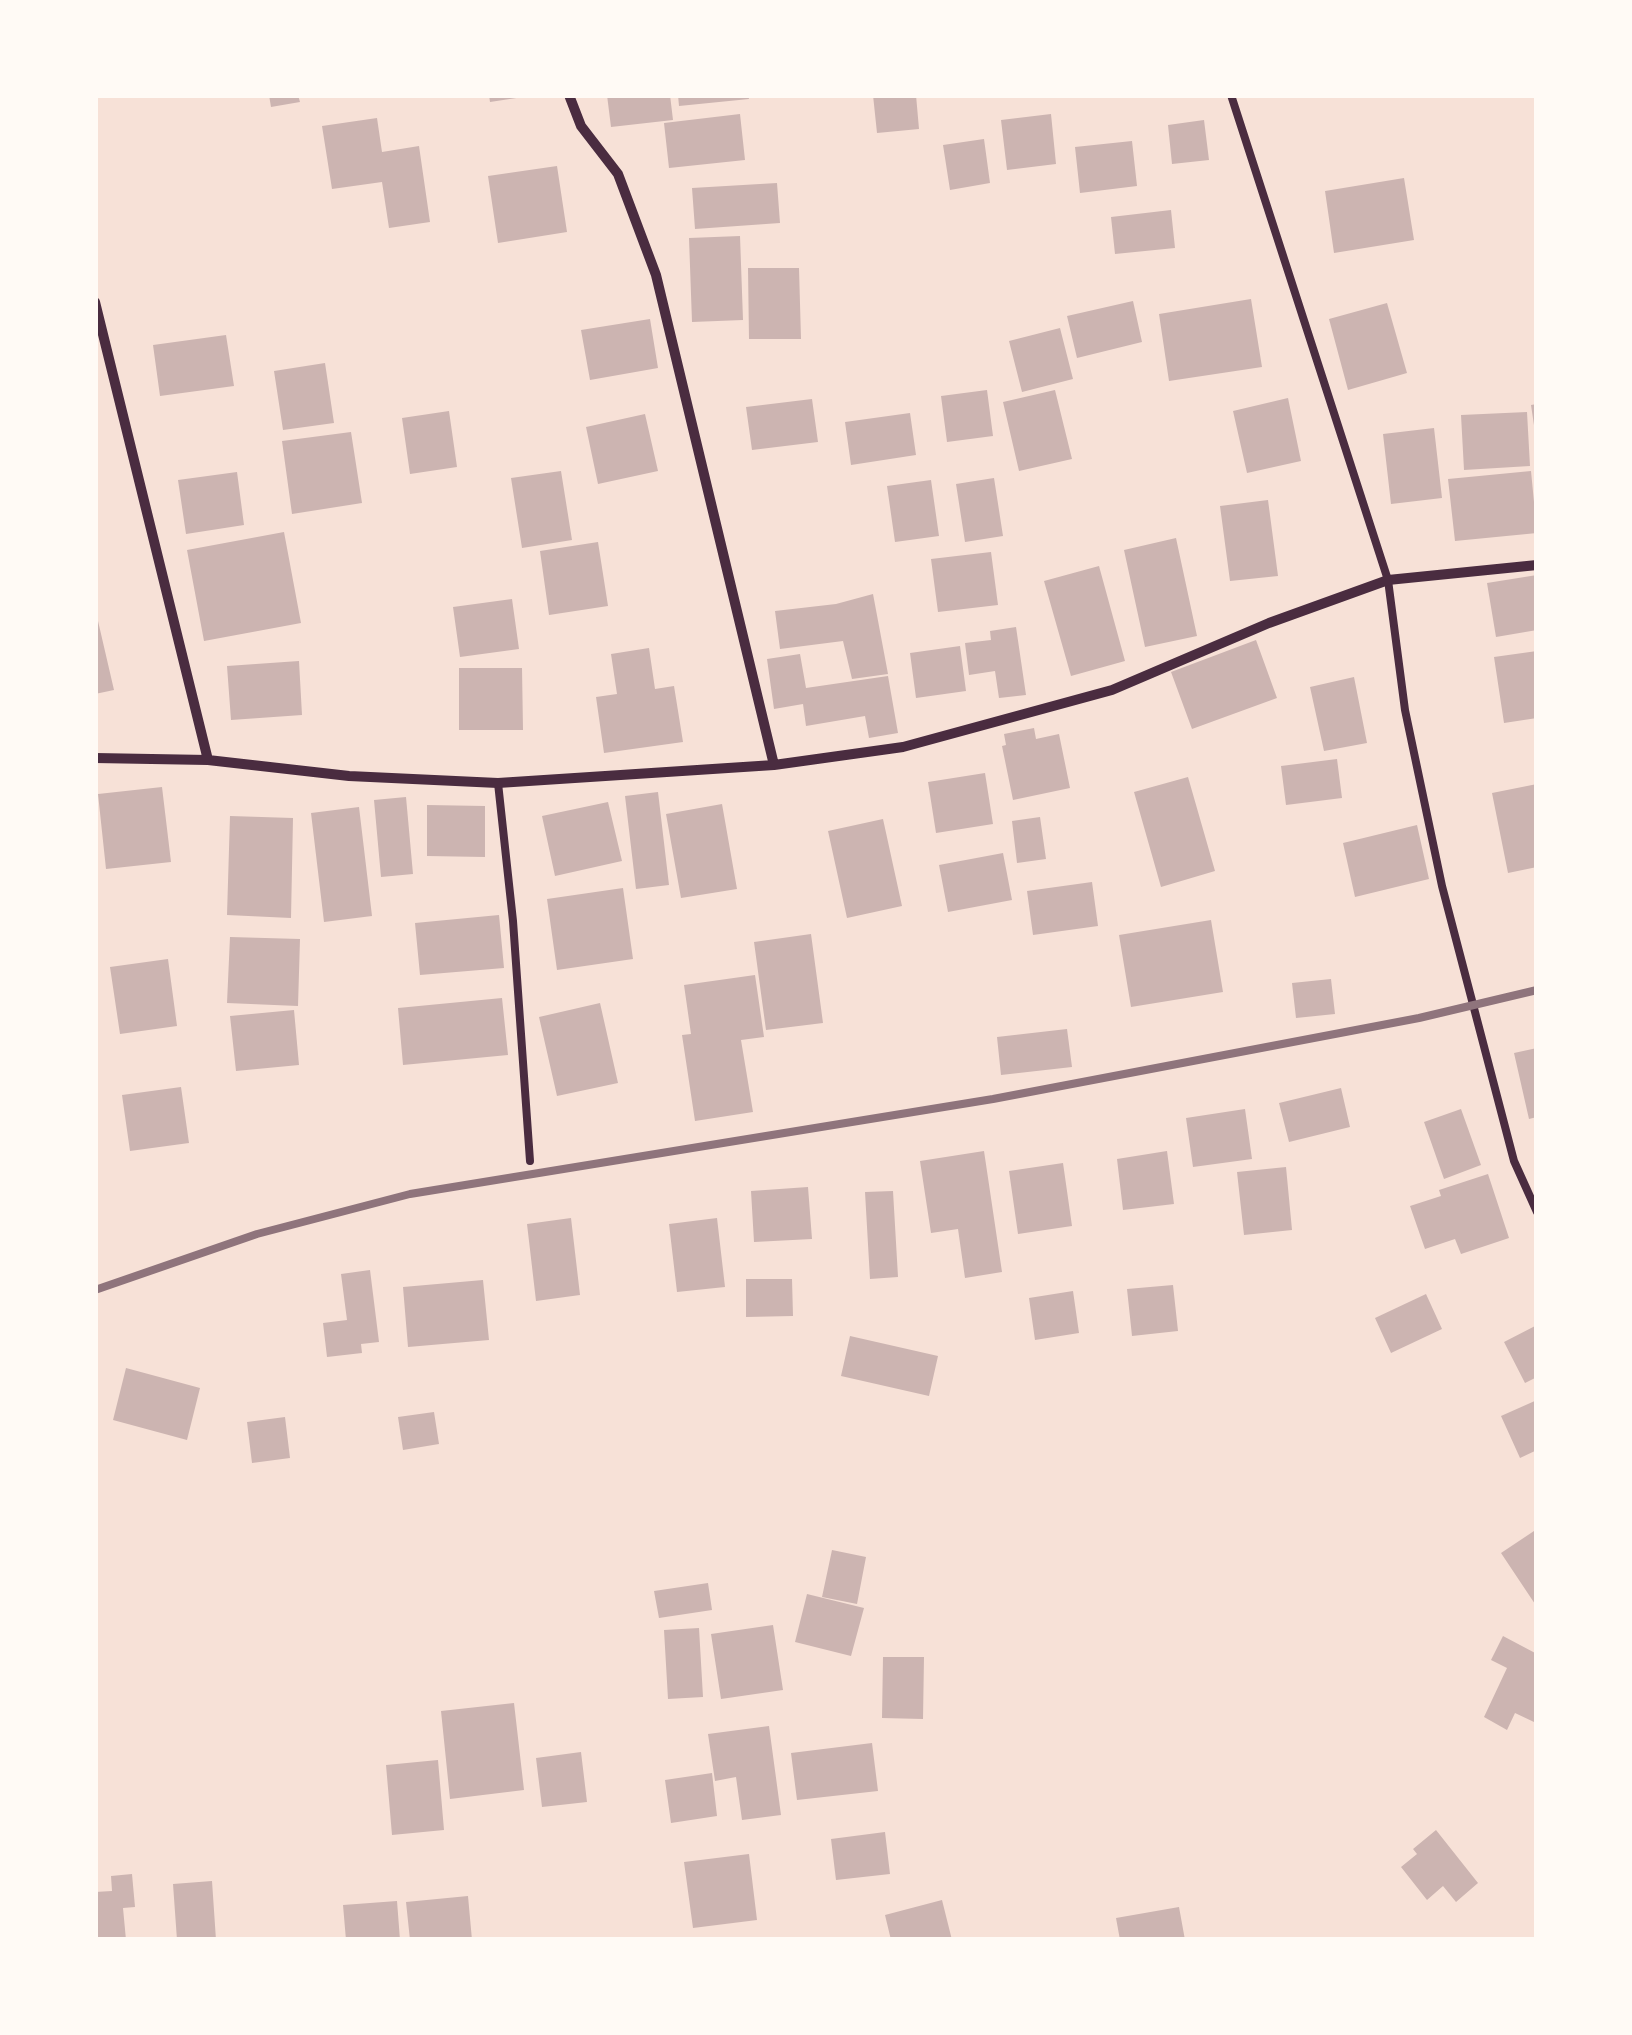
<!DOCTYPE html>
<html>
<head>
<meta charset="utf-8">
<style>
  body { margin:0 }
  #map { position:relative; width:1632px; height:2035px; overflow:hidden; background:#f7e1d7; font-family:"Exo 2",sans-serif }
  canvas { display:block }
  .frame { position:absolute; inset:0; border:98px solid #fffaf5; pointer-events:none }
</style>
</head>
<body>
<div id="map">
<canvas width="1632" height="2035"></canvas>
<div class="frame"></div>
</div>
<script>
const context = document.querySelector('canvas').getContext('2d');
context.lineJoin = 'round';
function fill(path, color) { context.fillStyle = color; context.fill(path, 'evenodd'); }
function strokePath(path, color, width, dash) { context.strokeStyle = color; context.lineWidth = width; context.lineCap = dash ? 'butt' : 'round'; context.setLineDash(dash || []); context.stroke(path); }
fill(new Path2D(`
  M269,95H298L300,102L271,107Z
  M489,95H523V97L490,102Z
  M607,95H670L673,120L611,127Z
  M678,95H748L749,99L679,106Z
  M873,95H916L919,129L877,133Z
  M740,114L745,160L669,168L664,123Z
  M1051,114L1056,164L1007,170L1001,120Z
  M377,118L382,152L419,146L430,222L389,228L382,182L332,189L322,126Z
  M1204,120L1209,160L1172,164L1168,125Z
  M984,139L990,183L950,190L943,145Z
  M1132,141L1137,186L1080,193L1075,147Z
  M557,166L567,232L498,243L488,176Z
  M1404,178L1414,240L1334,253L1325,191Z
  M777,183L780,223L695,229L692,188Z
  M1171,210L1175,248L1115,254L1111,217Z
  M740,236L743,320L692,322L689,238Z
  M748,268H799L801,339H749Z
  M1251,299L1262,367L1169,381L1159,314Z
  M1133,301L1142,342L1077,358L1067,316Z
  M1387,303L1407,373L1348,390L1329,319Z
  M650,319L658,368L590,380L581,330Z
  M1060,328L1073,379L1022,392L1009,341Z
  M226,335L234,386L160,396L153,345Z
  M325,363L334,423L283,430L274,371Z
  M987,390L993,436L947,442L941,396Z
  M1055,390L1072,459L1019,471L1003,402Z
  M1288,398L1301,461L1247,473L1233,411Z
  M812,399L818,442L752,450L746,407Z
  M1537,404V432H1535L1531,405Z
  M449,411L457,467L410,474L402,418Z
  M1527,412L1530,466L1464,470L1461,415Z
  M910,413L916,455L851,465L845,422Z
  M645,414L658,471L598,484L586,427Z
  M1434,428L1442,498L1391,504L1383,434Z
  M351,432L362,503L292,514L282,441Z
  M561,471L572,540L522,548L511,478Z
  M1531,471L1537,533L1455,541L1448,479Z
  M237,472L244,525L186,534L178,480Z
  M994,478L1003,536L965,542L956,484Z
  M931,480L939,536L895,542L887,486Z
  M1268,500L1278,576L1230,581L1220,506Z
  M284,532L301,623L204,641L187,550Z
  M1176,538L1197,636L1145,647L1124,550Z
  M598,542L608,606L549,615L540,551Z
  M991,552L998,605L938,612L931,559Z
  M1099,566L1125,661L1071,676L1044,581Z
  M1537,575V630L1496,637L1487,583Z
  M873,594L888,674L852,679L843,641L780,649L775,611L836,604Z
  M512,599L519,649L460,657L453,607Z
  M95,608L114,690L95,694Z
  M1016,627L1026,695L999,698L995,671L969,675L965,643L991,640L990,631Z
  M1256,640L1277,698L1192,729L1171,672Z
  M960,646L966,691L916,698L910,653Z
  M649,648L655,689L674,686L683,742L604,753L596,697L617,694L611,654Z
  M1537,651V718L1504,723L1494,657Z
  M800,654L806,688L888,676L898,733L869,738L865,716L806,726L803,704L774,709L767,659Z
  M299,661L302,715L231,720L227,666Z
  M459,668H522L523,730H459Z
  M1354,677L1367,743L1324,751L1310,687Z
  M1034,728L1036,739L1059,734L1070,788L1013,800L1002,746L1006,745L1004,734Z
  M1337,759L1342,798L1286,805L1281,766Z
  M985,773L993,824L936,833L928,782Z
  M1188,777L1215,871L1161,887L1134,792Z
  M1537,784V867L1508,873L1492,793Z
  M162,787L171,862L106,869L98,794Z
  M658,792L669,885L636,889L625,796Z
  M406,797L413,874L381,877L374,800Z
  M608,802L622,861L555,876L542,816Z
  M722,804L737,889L681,898L666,814Z
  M427,805L485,806V857L427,856Z
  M359,807L372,916L324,922L311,813Z
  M230,816L293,818L291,918L227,915Z
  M1040,817L1046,859L1017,863L1012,821Z
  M883,819L902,906L847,918L828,831Z
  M1417,825L1429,879L1355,897L1343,843Z
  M1003,853L1012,900L948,912L939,865Z
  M1092,882L1098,926L1033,935L1027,891Z
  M623,888L633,959L557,970L547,899Z
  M499,915L504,968L420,975L415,923Z
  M1211,920L1223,992L1131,1007L1119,935Z
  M811,934L823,1023L766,1030L754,942Z
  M230,937L300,939L298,1006L227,1003Z
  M168,959L177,1026L120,1034L110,967Z
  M755,975L764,1037L741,1040L753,1112L695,1121L682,1035L691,1034L684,985Z
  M1331,979L1335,1014L1296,1018L1292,983Z
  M502,998L508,1055L403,1065L398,1008Z
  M600,1003L618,1083L557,1096L539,1017Z
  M294,1010L299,1065L236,1071L230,1016Z
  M1067,1029L1072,1067L1001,1075L997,1037Z
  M1537,1048V1117L1529,1119L1514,1053Z
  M181,1087L189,1143L130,1151L122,1095Z
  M1341,1088L1350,1127L1289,1142L1279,1103Z
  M1245,1109L1252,1159L1193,1167L1186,1118Z
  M1461,1109L1481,1165L1444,1179L1424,1122Z
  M984,1151L1002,1272L965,1278L958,1229L931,1233L920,1161Z
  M1167,1151L1174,1204L1123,1210L1117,1159Z
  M1063,1163L1072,1226L1018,1234L1009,1171Z
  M1286,1167L1292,1230L1244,1235L1237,1172Z
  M1488,1174L1509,1238L1461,1254L1455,1239L1425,1249L1410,1206L1441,1196L1439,1190Z
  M808,1187L812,1239L754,1242L751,1191Z
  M893,1191L898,1277L870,1279L865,1192Z
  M571,1218L580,1295L536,1301L527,1224Z
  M717,1218L725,1287L677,1292L669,1224Z
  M370,1270L379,1342L361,1344L362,1353L327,1357L323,1323L347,1320L341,1274Z
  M746,1279H792L793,1316L746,1317Z
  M483,1280L489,1340L408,1347L403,1287Z
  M1173,1285L1178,1331L1132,1336L1127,1289Z
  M1073,1291L1079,1333L1035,1340L1029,1298Z
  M1426,1294L1442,1329L1391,1353L1375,1318Z
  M1537,1325V1377L1525,1383L1504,1342Z
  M850,1336L938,1356L929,1396L841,1376Z
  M126,1368L200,1388L187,1440L113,1420Z
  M1537,1400V1450L1520,1458L1501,1416Z
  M434,1412L439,1444L403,1450L398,1417Z
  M285,1417L290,1458L252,1463L247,1422Z
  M1537,1529V1607L1501,1553Z
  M832,1550L866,1557L857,1604L822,1597Z
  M708,1583L712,1610L659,1618L654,1591Z
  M807,1594L864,1608L851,1656L795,1642Z
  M773,1625L783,1690L721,1699L711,1634Z
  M699,1628L703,1697L668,1699L664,1630Z
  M1503,1636L1537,1654V1716L1534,1722L1515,1713L1507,1730L1484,1717L1507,1668L1491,1660Z
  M883,1657H924L923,1719L882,1718Z
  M514,1703L524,1790L450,1799L441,1711Z
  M769,1726L781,1815L742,1820L736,1777L715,1781L708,1734Z
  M872,1743L878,1791L797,1800L791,1753Z
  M581,1752L587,1802L542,1807L536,1758Z
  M438,1760L444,1830L392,1835L386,1765Z
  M712,1773L717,1816L671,1823L665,1780Z
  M1436,1830L1478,1883L1456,1902L1443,1886L1427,1900L1401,1867L1417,1854L1413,1849Z
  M885,1832L890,1874L836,1880L831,1839Z
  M749,1854L757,1920L693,1928L684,1862Z
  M132,1874L135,1907L123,1908L126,1940H95V1892L112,1891L111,1876Z
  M212,1881L216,1940H177L173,1884Z
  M468,1896L472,1940H410L406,1902Z
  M942,1900L952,1940H891L885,1915Z
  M397,1901L400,1940H346L343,1905Z
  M1179,1907L1185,1940H1120L1116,1918Z`), '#ccb4b1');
strokePath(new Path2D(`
  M1231,95L1388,580L1405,710L1442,886L1514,1161L1537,1212
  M498,783L513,921L530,1161`), '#4a2c40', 8);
strokePath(new Path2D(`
  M569,95L581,126L618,174L656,275L774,765
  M95,302L208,760
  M95,758L208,760L349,776L498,783L774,765L903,747L1112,690L1269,623L1388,580L1537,565`), '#4a2c40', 10);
strokePath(new Path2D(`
  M95,1290L257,1234L410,1194L993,1099L1419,1018L1537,990`), '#8f747c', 8);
</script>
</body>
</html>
